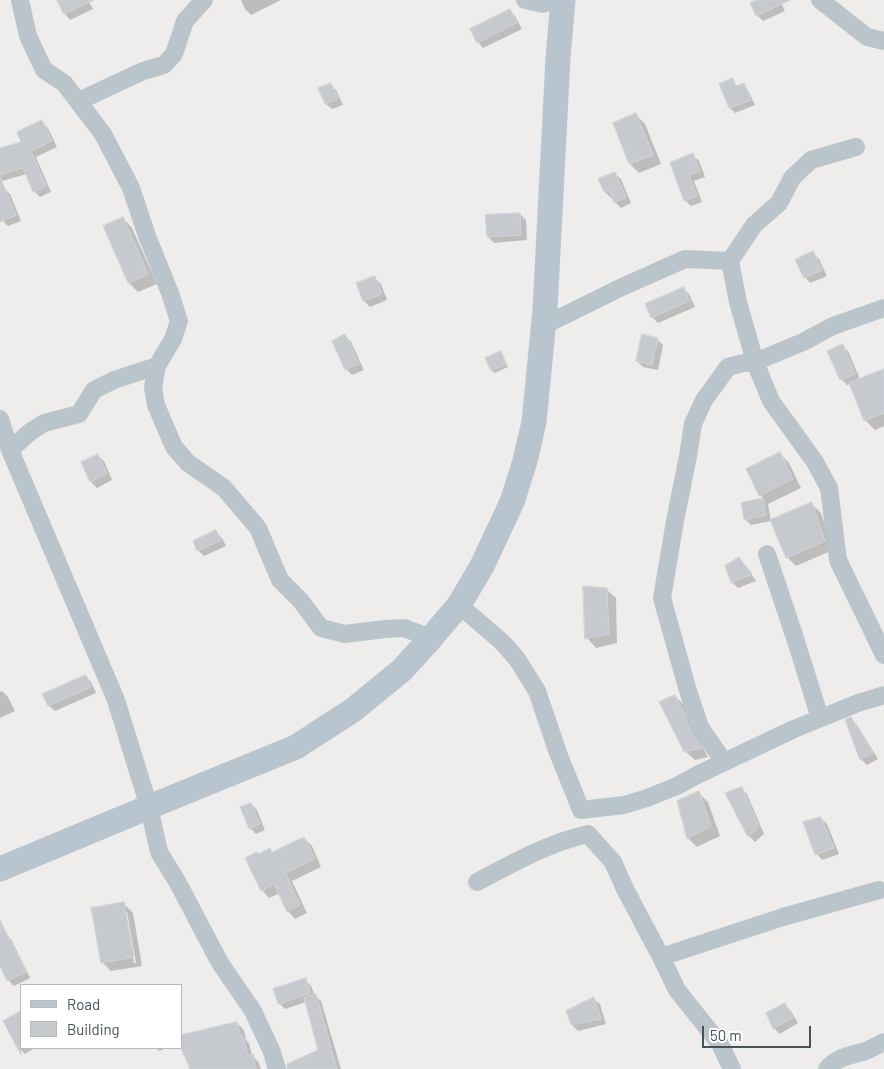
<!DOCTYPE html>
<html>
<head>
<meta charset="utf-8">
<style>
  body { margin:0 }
  #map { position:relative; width:884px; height:1069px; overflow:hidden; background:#efecec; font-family:Barlow,sans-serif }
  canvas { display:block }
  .legend { position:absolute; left:20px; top:984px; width:162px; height:65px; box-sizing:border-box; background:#fff; border:1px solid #b5babd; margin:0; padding:6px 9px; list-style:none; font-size:15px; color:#455259 }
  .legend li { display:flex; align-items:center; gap:10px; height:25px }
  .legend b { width:25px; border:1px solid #b5babd }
  .scale { position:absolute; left:702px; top:1026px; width:109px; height:22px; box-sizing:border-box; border:2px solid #455259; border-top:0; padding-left:6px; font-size:15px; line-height:18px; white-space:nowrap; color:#455259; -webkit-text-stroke:4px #fff; paint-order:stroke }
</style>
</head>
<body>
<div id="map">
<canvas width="884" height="1069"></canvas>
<ul class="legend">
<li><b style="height:6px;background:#b8c5ce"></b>Road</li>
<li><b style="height:14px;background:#c6cacf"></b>Building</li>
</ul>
<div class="scale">50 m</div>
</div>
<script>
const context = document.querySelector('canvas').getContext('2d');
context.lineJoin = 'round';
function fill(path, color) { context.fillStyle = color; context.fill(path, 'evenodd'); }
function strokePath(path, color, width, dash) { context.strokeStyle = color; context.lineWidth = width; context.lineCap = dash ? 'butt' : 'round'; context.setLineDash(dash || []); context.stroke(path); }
fill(new Path2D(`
  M58,0H88L93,9L70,20L65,14Z
  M241,0H281L251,15L245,9Z
  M760,0H780L785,11L763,21L757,15Z
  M510,11L515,16L522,29L483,48L478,42Z
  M732,80L738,87L743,85L748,90L755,105L735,113L730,108L720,85Z
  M330,84L336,90L343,105L332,109L326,104L320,89Z
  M636,115L645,124L661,164L639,173L630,164L614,124Z
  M42,122L48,128L57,147L36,157L51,192L40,197L34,191L27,174L2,181L0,179V149L23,142Z
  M693,155L699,161L705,177L694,181L702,202L691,206L685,200L671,163Z
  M615,174L621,179L631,203L621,208L615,202L613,197L611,198L605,192L600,180Z
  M4,188L10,194L21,221L8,226L2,220L0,215V190Z
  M520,214L526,220L527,240L494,243L488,237Z
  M123,218L132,228L157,284L138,292L129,283L105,227Z
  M813,253L819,259L827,276L810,283L805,277Z
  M375,278L381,284L387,300L370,307L364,301L358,284Z
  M683,288L689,294L695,307L658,323L652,317Z
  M345,336L351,342L364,370L352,375L346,369Z
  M657,339L663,345L658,370L643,367L637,361Z
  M842,345L848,351L860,379L884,370V426L875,430L865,420L851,384L847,385L841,379Z
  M500,353L503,355L508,367L495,373L492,371L487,359Z
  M780,454L789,463L801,488L768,504L771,521L751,525L745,519L742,504L764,499L760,495Z
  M98,456L104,461L112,480L97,488L91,482L82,462Z
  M812,504L821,513L833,550L796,566L787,557Z
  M216,532L222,538L226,546L204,556L198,550Z
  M744,564L756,581L738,588L732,582Z
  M606,589L616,598L617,643L596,648L587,638Z
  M85,676L91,682L96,693L55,711L49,706Z
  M2,691L8,697L15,711L0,718V692Z
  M675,696L684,705L694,726L699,741L708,757L695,760L685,751Z
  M851,719L857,725L878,759L867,765L861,759Z
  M741,788L747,794L764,834L755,842L749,836L727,794Z
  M699,793L708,802L720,836L697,847L688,838Z
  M251,804L257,810L265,830L256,834L250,828Z
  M821,818L827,824L839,854L822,860L817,854Z
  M304,838L312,846L321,867L292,881L307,913L295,919L288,911L280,893L269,898L262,890L258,855L270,850L273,853Z
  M124,904L133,913L142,966L111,971L102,962ZM125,912H127L136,963H134Z
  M5,933L11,939L30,978L14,986L8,980L0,963V936Z
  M305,980L311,986L315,996L321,1001L341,1069H298L319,1050L306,1002L285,1009L279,1003Z
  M594,999L600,1004L606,1024L578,1031L572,1025L567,1011Z
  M785,1005L791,1011L798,1023L780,1034L774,1028Z
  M18,1014L21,1017V1048H35L25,1054L19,1048Z
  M237,1023L244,1030L246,1040L249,1043L252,1055L259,1063L261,1069H191Z
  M156,1048H167L159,1051Z`), '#0003');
const building = new Path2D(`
  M57,0H94L64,14Z
  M757,0H790L756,16L750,3Z
  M510,9L517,23L477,43L470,29Z
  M733,78L736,86L744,83L751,100L729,108L719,84Z
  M331,83L338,99L325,104L318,88Z
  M636,113L653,155L629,164L613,123Z
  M42,120L52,141L31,151L46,186L33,192L23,168L0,175V148L21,142L17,132Z
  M693,153L700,171L689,175L697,196L684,201L670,163Z
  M615,172L626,197L614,203L609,190L604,192L598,179Z
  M0,177L16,215L0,222Z
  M520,213L521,235L487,237L485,215Z
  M123,217L148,274L128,283L103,226Z
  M813,251L822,270L804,278L795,260Z
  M375,276L382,294L363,301L356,283Z
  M684,287L689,301L651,318L645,304Z
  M345,334L359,364L345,370L332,341Z
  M642,334L658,338L652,365L636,361Z
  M843,344L855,374L840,380L827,351Z
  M501,351L506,364L491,371L485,358Z
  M884,369V413L864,421L849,383Z
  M780,452L793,479L759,496L746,469Z
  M98,454L107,474L90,482L81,462Z
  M763,498L766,515L744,520L741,503Z
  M812,502L825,541L786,558L770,520Z
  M216,530L221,540L197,551L193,541Z
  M739,557L752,574L731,583L725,566Z
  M583,586L607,588L609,634L585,639Z
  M86,675L91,687L48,706L42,694Z
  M675,695L685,715L690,731L701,748L684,752L659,702Z
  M851,717L873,753L860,760L845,720Z
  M742,787L759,827L748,837L725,793Z
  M699,791L711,826L687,839L677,801Z
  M251,803L260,824L249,829L240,807Z
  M821,817L834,848L815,855L803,822Z
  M304,837L315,859L285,873L300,905L287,912L274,884L261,891L245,858L257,852L258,854L270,848L272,852Z
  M124,902L134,957L101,963L91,908Z
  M0,920L26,972L7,981L0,966Z
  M306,978L310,993L278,1004L273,989Z
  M316,994L337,1069H287V1064L318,1050L304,998Z
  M594,997L601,1019L571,1025L566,1011Z
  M785,1003L793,1017L773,1029L766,1013Z
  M21,1011V1055L3,1021Z
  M237,1022L240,1035H242L244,1040L248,1056L253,1054L256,1069H190L181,1048V1035Z`);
fill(building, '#c6cacf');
strokePath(building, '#d0d3d8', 1);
strokePath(new Path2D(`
  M20,0L28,36L44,70L64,83L103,134L131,188L147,236L170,293L179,321L173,339L157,366L153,387L156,405L174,447L188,463L224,488L258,528L280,580L301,601L321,628L345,634L385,629L404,628L431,638
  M525,0L543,4L555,0
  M820,0L867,37L884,41
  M79,101L143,71L164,65L174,54L185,21L204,0
  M856,147L811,160L792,178L779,203L754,225L730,261L738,302L755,362L771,401L815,462L829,488L838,560L884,655
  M543,326L622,287L685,259L730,261
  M0,419L10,450L116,700L149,807L159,852L178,883L220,963L253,1011L272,1052L277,1069
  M10,450L30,432L44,423L79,414L94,390L114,380L157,366
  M767,554L795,638L820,718
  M459,605L502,642L517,659L537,691L558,753L581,810L624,805L647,798L677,786L699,774L794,729L858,703L884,695
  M724,762L700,727L688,691L662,598L675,521L688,456L693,424L704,400L728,367L743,363L755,362L803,342L833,326L884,308
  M477,882C513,863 548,843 588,834L613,862L625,889L661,957L677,990L720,1044L732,1069
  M661,957L783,917L879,890
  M827,1069C836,1057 852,1055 866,1051C872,1048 878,1045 884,1042`), '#bac5cb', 18);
strokePath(new Path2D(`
  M0,869L149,807L296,747L353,710L402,670L431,638L459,605L482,566L512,502L525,461L534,422L545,310L558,58L563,0`), '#b8c5ce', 25);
</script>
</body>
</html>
